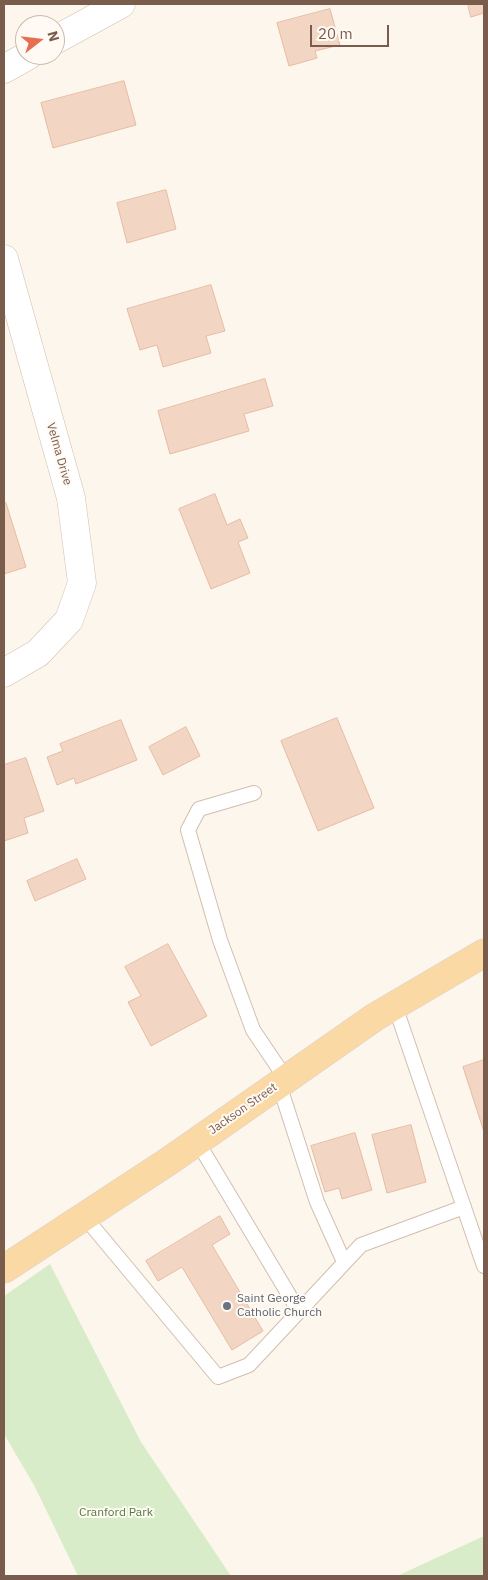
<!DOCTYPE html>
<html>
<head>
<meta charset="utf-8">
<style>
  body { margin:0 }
  #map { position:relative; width:488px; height:1580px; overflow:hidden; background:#fdf6ec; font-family:"IBM Plex Sans",sans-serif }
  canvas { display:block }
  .frame { position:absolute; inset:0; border:5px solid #7a5c4d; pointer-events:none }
  .north { position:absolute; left:15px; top:15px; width:50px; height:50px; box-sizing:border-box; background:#fffaf3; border:1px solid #cabbb1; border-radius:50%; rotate:74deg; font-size:14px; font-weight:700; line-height:20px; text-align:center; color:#7a5c4d }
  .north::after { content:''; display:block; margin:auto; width:18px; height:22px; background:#e76f51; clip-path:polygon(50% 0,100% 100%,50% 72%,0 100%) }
  .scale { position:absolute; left:310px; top:25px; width:79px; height:22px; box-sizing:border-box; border:2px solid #7a5c4d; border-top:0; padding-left:6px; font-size:15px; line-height:18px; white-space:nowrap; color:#7a5c4d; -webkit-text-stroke:4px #fffaf3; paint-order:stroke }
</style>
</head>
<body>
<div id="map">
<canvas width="488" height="1580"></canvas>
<div class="frame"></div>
<div class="north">N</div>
<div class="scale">20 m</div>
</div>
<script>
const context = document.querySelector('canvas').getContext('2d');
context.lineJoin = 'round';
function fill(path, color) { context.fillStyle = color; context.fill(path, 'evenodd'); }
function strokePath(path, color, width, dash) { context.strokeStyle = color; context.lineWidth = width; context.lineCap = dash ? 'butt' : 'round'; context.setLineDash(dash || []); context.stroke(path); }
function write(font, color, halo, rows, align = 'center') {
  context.font = font + ' "IBM Plex Sans",sans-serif'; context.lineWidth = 4; context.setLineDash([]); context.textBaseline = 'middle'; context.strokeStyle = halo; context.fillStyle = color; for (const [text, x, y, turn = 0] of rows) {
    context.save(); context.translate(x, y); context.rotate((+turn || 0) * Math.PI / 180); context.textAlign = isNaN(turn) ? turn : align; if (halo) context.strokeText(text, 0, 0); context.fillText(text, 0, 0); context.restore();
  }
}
fill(new Path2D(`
  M50,1264L141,1442L231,1576H78L35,1487L4,1434V1296Z
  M484,1536V1576H397Z`), '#d8ecc9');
const building = new Path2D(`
  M468,4H484V13L471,17Z
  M330,9L340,45L315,51L317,58L289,66L277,23Z
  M124,81L136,125L53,148L41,103Z
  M166,190L176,229L127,243L117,203Z
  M211,285L225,331L206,336L211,353L163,367L157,345L140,350L127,309Z
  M265,379L273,406L244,414L249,431L170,454L158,411Z
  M215,494L227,525L240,519L248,538L238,542L250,573L211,589L179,509Z
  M6,503L26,567L4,574V504Z
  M337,718L374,808L318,831L281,741Z
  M121,720L137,760L76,784L74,778L57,785L47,757L63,751L60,744Z
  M186,727L200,756L163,775L149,747Z
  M26,758L44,811L24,818L28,833L4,841V765Z
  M77,859L86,879L35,901L27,881Z
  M168,944L207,1016L151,1046L128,1002L141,996L125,967Z
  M484,1060V1132L463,1067Z
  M411,1125L426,1182L387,1193L372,1135Z
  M355,1133L372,1190L342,1199L339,1188L325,1192L311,1146Z
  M220,1216L230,1234L212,1245L263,1331L232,1350L182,1267L158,1281L146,1261Z`);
fill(building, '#f3d5c3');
strokePath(building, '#e6bba3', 1);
const lane = new Path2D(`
  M254,793L199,809L188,830L220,940L253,1030L286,1079
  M395,1006L484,1266
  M279,1084L317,1202L344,1262
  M197,1141L298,1310
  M83,1215L218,1377L249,1365L361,1245L464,1207`);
const street = new Path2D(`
  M55,40L121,4
  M4,69L29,55
  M4,259L71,498L82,583L69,620L38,653L4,673`);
const primary = new Path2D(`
  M4,1269L169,1161L375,1017L484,953`);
strokePath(lane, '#d1beb0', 16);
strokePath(street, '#d1beb0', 29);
strokePath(primary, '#dad1cd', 29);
strokePath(lane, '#fff', 14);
strokePath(street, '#fff', 28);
strokePath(primary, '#fbd9a5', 28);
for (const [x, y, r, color] of [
  [227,1306,5,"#6b7280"]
]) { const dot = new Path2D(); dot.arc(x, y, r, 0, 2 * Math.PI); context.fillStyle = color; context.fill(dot); strokePath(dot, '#fffaf3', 2); }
write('12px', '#7a5c4d', '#fffaf3', [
  ["Velma Drive",59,454,74],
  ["Jackson Street",243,1109,-35]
]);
write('12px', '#5b616d', '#fffaf3', [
  ["Saint George",237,1299],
  ["Catholic Church",237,1313]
], 'left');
write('12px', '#537a41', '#fffaf3', [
  ["Cranford Park",116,1513]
]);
</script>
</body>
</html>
